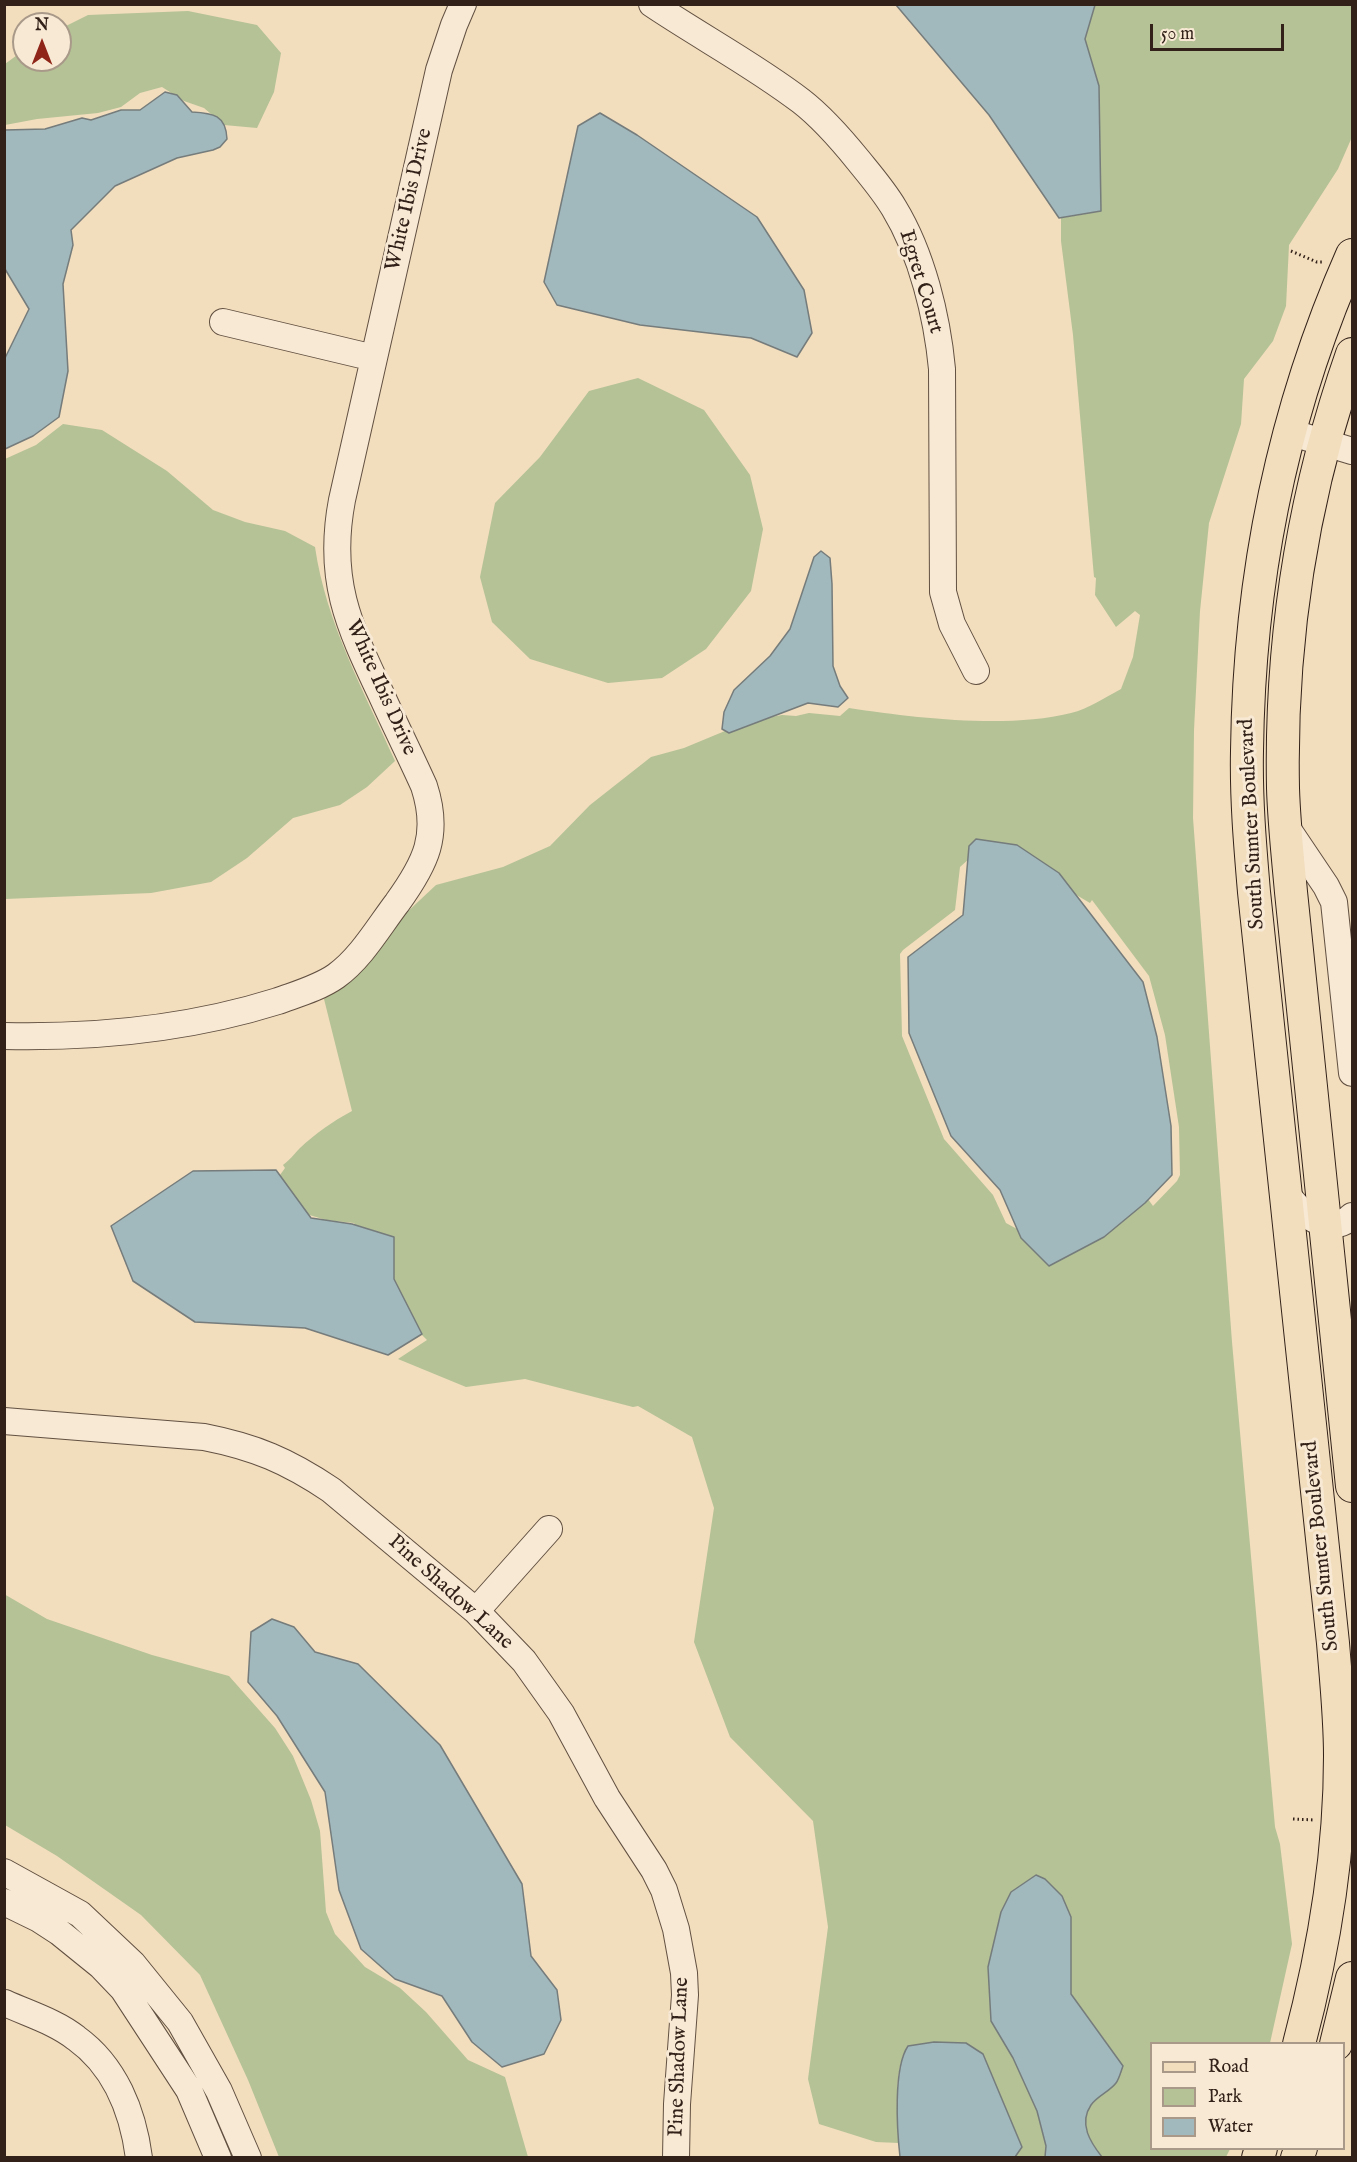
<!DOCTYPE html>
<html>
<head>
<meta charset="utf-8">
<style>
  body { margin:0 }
  #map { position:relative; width:1357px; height:2162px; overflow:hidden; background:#f2ddbd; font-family:"IM FELL English",serif }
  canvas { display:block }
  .frame { position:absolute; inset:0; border:6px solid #322118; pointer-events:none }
  .legend { position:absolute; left:1150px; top:2042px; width:195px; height:108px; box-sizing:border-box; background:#f7e9d4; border:2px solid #a89989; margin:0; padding:8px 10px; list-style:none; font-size:18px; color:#322118 }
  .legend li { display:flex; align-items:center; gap:12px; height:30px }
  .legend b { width:30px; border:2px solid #a89989 }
  .north { position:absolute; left:12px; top:12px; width:60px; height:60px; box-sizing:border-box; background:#f7e9d4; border:2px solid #a89989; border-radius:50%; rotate:0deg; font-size:16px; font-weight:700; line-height:24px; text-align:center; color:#322118 }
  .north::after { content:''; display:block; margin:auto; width:21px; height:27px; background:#8f2418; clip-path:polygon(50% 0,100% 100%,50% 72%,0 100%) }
  .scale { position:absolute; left:1150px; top:24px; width:134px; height:27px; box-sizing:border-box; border:3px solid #322118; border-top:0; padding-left:8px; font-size:18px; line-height:21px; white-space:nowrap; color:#322118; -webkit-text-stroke:4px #f7e9d4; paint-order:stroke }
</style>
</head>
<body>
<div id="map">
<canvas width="1357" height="2162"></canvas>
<div class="frame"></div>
<ul class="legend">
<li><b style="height:8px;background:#f2ddbd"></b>Road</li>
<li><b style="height:16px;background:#b4c296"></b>Park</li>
<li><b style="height:16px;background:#a1b8bd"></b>Water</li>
</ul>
<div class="north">N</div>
<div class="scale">50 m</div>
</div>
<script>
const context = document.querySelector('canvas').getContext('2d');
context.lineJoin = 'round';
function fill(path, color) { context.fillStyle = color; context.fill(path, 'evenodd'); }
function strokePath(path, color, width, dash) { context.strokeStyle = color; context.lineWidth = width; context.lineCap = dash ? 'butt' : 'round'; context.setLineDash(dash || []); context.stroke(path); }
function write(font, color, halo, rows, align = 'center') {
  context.font = font + ' "IM FELL English",serif'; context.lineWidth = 6; context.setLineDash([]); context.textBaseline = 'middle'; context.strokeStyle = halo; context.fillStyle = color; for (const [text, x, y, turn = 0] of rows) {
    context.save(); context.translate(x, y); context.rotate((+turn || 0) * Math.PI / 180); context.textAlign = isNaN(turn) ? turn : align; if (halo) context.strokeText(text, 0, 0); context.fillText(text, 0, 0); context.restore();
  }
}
fill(new Path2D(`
  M1095,5H1352V137L1338,169L1289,245L1286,306L1273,341L1244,379L1241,424L1209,523L1200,611L1194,730L1193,818L1232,1342L1275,1827L1280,1844L1292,1944L1270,2043L1152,2044V2148L1230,2149L1226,2157H1102C1091,2143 1078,2123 1091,2105C1092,2103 1096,2101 1097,2099C1106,2087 1113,2074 1120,2062L1086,2014L1070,2002L1036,1875L1011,1892L1001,1912L988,1967L991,2021L1013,2058L1037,2111L1046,2146L1045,2157H1015L1022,2147L983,2054L966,2043L934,2042L908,2046C893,2067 897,2117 899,2143L876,2142L819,2124L808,2079L828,1927L813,1821L730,1737L694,1642L714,1508L692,1437L638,1406L633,1407L525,1379L466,1387L398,1359L427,1340L414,1327L354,1223L326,1220L293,1210L280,1175L285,1168L283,1165C290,1160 294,1154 300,1148C315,1134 333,1121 352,1111L324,999L356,960L436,885L503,867L550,846L590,805L651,757L684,748L749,721L782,715L796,716L809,713L840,716L849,708C915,718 1007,729 1071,713C1088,709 1106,697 1121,689L1133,657L1140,615L1135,611L1116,627L1095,595L1096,578L1094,577L1073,335L1061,241V218L1085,214L1099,87L1085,39ZM980,849L1073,893L1090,903L1092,900L1149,976L1165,1035L1179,1127L1180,1175L1177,1181L1153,1206L1148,1199L1017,1229L1006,1223L993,1195L944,1139L902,1036L900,954L903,950L955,910L960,867Z
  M188,11L257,25L281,53L274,92L257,128L224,125L204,108L184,101L162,87L140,93L121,107L98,113L37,119L5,125V64L24,50V60H60V29L88,15Z
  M638,378L704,410L750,475L763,529L751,591L706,649L662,678L608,683L530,659L492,622L480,577L495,503L540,457L589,391Z
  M63,424L102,430L167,471L213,510L245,522L285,531L315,547C326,623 364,691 395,761L367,787L340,805L293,818L247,858L211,882L151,893L5,899V459L36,445Z
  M4,1594L47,1619L152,1655L229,1676L275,1728L293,1756L311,1800L320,1831L326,1912L335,1934L365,1967L400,1988L426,2012L468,2060L505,2077L528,2157H279L248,2080L200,1975L141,1915L57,1856L5,1825Z`), '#b4c296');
const water = new Path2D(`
  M896,5H1095L1085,39L1099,86L1101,211L1059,218L989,115Z
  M165,92L177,95L192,112C213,113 226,115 227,139L220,147L213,150L177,158L115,186L71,230L73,245L63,284L68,371L59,417L33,436L5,449V358L29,309L5,269V130L45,129L82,118L91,120L121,110H140Z
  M600,113L637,135L757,217L804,290L812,333L797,357L751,338L640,325L557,305L544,282L578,126Z
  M821,551L830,558L832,584L833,666L840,686L848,698L838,707L808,703L729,733L722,729L724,712L734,690L770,656L790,629L814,557Z
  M976,839L1017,845L1059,873L1143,982L1157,1037L1171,1126L1172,1175L1145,1203L1104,1237L1049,1266L1021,1238L1000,1190L951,1136L909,1033L908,957L963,915L969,846Z
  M276,1170L311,1218L352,1224L394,1237V1279L422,1334L388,1355L305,1328L195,1322L133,1281L111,1226L193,1171Z
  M272,1619L294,1627L315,1652L358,1664L440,1745L522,1884L531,1956L557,1990L561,2020L544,2054L502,2067L472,2042L442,1996L395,1979L361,1949L339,1890L325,1792L277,1716L248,1682L251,1632Z
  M1036,1875L1045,1879L1062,1896L1071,1917V1994L1123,2066C1121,2071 1119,2079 1116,2083C1109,2092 1097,2096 1091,2105C1078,2124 1091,2143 1102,2157H1045L1046,2146L1037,2111L1013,2058L991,2021L988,1967L1001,1912L1011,1892Z
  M934,2042L966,2043L983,2054L1022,2147L1015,2157H900C897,2130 893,2068 908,2046Z`);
fill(water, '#a1b8bd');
strokePath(water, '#757c7b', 1.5);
const minor = new Path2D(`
  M652,4C701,37 754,65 801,101C823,118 841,139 858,160C871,176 884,191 894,208C922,254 937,316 942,369L943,592L952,624L976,671
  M223,322L374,358
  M1289,432L1352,451
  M1285,825L1326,886L1334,902L1352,1073
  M4,1036C97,1038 189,1029 278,1001C297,994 319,988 336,976C361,958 378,928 397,903C426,863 440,835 424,786C410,755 395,725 381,694C348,624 327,579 342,500L439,70L454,25L463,4
  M1285,1190C1296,1212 1330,1238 1352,1216
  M4,1421L204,1437C255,1447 288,1461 331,1490L476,1611L524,1661L561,1713L607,1798L654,1870L664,1890L676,1929L684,1973L685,1995L677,2104L676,2158
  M476,1611L549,1529
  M4,1872L80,1914L133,1964L180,2022L219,2091L248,2158
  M4,1902L39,1919L59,1932L101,1966L123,1989L189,2090L218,2158
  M5,2003C29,2014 56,2022 76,2038C115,2066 133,2112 139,2158`);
const major = new Path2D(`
  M1352,354C1303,494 1280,640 1283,788C1284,823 1288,858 1291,892L1352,1486
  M1299,2044C1324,1950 1340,1854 1340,1756C1340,1718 1336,1680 1333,1643L1254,892C1250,845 1246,798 1247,751C1249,580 1283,411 1352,255
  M1336,2044L1352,1978
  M1258,2158L1261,2148
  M1297,2158L1301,2148`);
strokePath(minor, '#625041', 28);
strokePath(major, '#322118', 34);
strokePath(new Path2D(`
  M1291,251L1317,262H1323
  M1293,1819L1315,1820`), '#322118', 3, [1.5, 3]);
strokePath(minor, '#f7e9d4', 26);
strokePath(major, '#f2ddbd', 32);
write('21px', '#322118', '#f7e9d4', [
  ["White Ibis Drive",410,200,-77],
  ["Egret Court",920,282,73],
  ["White Ibis Drive",380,688,66],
  ["South Sumter Boulevard",1253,824,-93],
  ["South Sumter Boulevard",1322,1546,-96],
  ["Pine Shadow Lane",450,1593,42],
  ["Pine Shadow Lane",680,2057,-88]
]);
</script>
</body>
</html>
